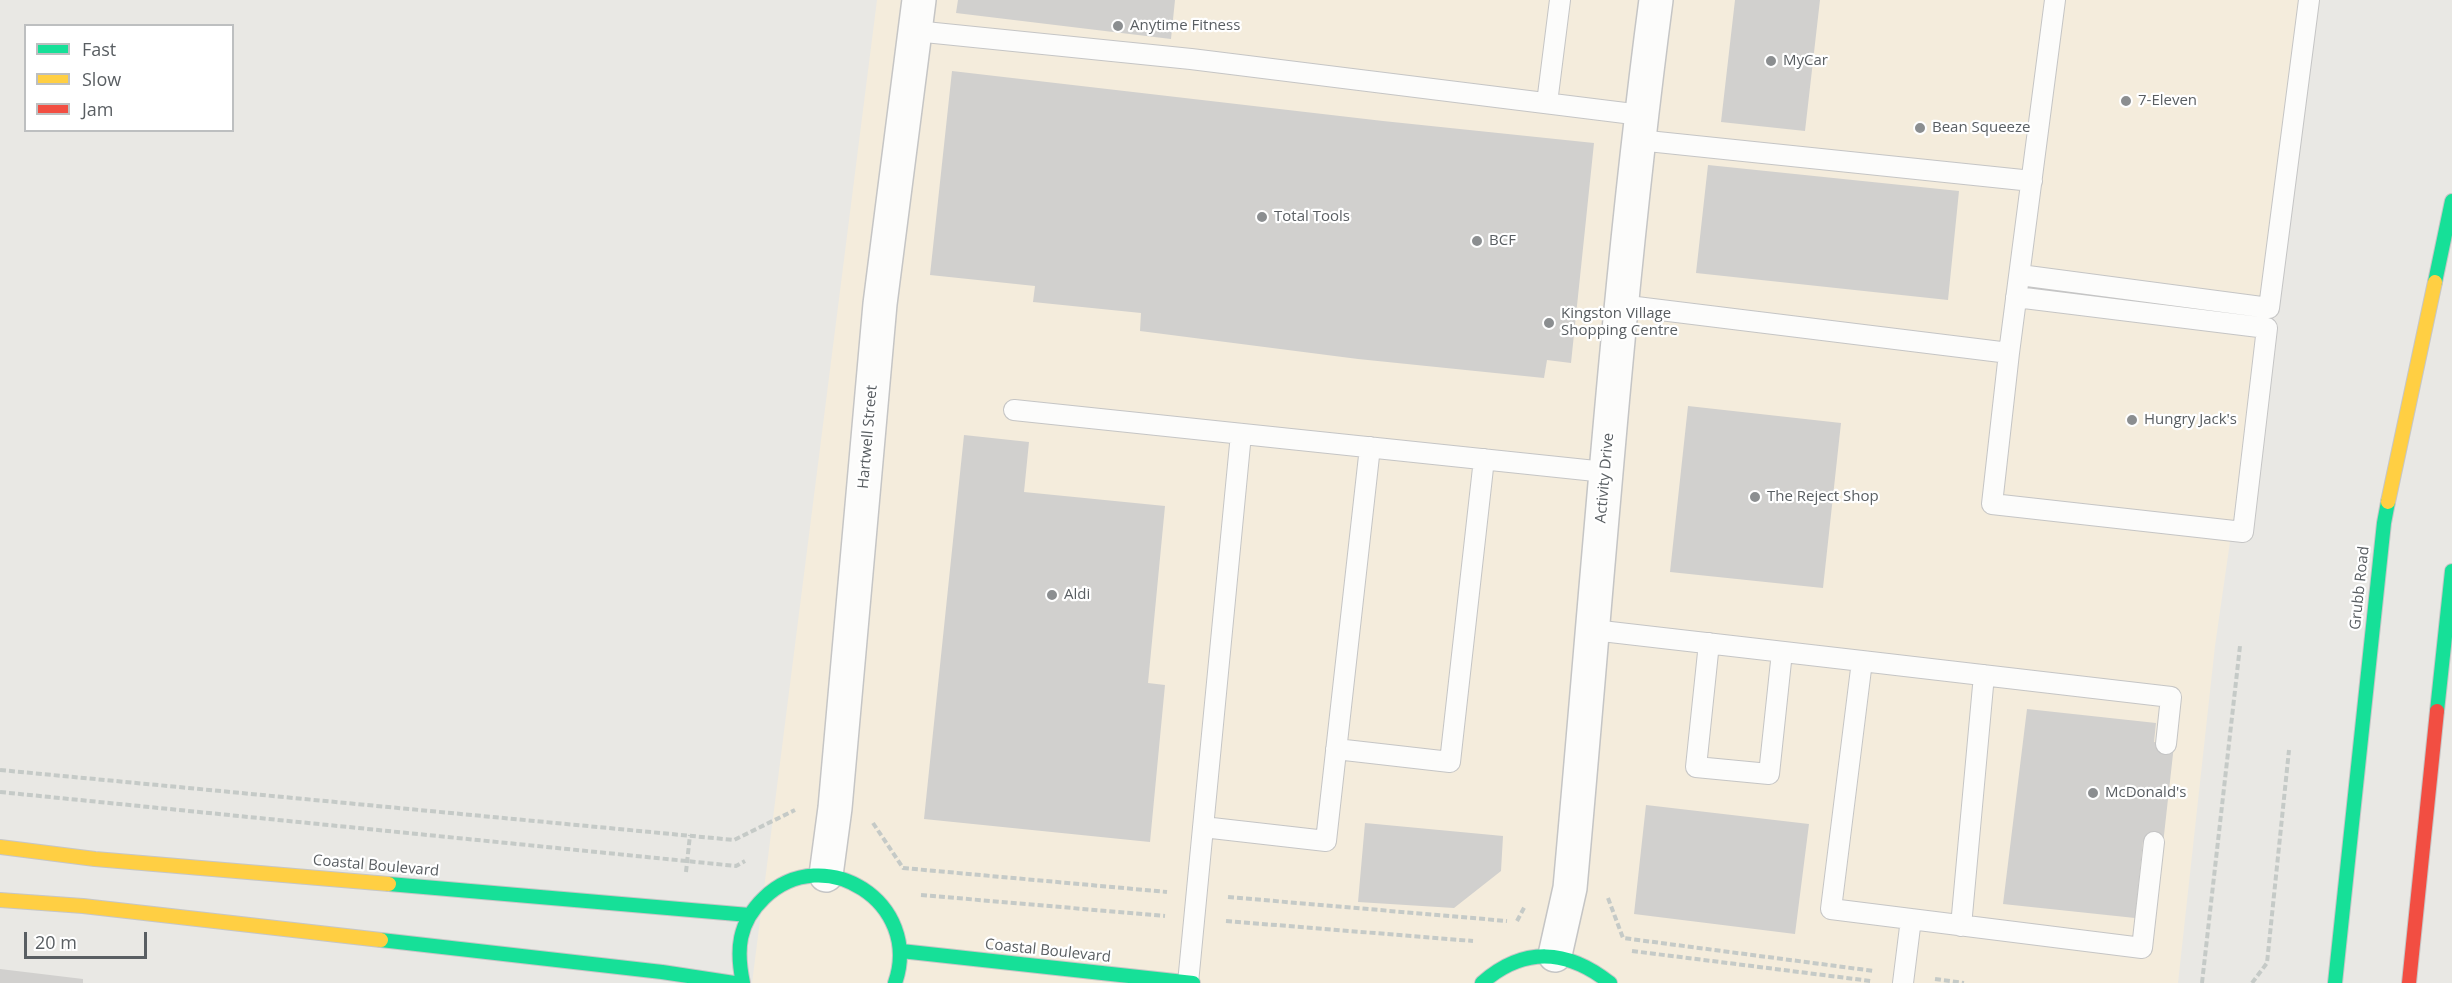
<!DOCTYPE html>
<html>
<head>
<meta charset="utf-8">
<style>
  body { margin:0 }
  #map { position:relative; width:2452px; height:983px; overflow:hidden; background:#e9e8e4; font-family:"Open Sans",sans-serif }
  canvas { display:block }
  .legend { position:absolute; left:24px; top:24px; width:210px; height:108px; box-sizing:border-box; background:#fff; border:2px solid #bdbfc0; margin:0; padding:8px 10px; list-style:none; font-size:18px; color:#595e62 }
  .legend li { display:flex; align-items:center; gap:12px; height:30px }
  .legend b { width:30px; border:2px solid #bdbfc0 }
  .scale { position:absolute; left:24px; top:932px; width:123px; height:27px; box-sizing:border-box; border:3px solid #595e62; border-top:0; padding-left:8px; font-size:18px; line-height:21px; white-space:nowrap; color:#595e62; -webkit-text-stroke:4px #fff; paint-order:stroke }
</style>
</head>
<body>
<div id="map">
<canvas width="2452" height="983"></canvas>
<ul class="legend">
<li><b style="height:8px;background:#16e098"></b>Fast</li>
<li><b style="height:8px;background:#ffcf43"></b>Slow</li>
<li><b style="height:8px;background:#f24e42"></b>Jam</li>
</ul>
<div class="scale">20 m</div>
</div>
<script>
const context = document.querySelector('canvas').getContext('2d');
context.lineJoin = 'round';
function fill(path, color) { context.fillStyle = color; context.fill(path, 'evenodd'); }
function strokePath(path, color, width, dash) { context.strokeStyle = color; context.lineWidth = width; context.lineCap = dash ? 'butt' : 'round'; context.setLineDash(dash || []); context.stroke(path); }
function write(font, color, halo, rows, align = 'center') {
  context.font = font + ' "Open Sans",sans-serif'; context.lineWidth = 4.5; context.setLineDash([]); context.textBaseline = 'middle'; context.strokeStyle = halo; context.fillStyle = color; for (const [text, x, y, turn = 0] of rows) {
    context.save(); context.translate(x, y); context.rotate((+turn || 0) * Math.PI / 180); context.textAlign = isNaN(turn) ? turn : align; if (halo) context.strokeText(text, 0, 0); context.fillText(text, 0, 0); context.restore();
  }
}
fill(new Path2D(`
  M877,0H2308L2215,646L2178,983H752Z`), '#f4ecdc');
fill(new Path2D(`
  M958,0H1175L1171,39L956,13Z
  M1735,0H1820L1805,131L1721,122Z
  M952,71L1383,121L1594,143L1571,363L1547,360L1544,378L1358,359L1140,331L1141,313L1033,302L1035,286L930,275Z
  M1708,165L1959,191L1948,300L1696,273Z
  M1688,406L1841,423L1823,588L1670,572Z
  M964,435L1029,442L1024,492L1165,506L1148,683L1165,685L1150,842L924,819Z
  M2027,709L2156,723L2154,742L2174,745L2163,844L2143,841L2135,918L2003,904Z
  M1646,805L1809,824L1795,934L1634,914Z
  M1365,823L1503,836L1501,871L1454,908L1358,902Z
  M0,969L83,979V983H0Z`), '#d1d0ce');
const lane = new Path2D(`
  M915,31L1191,59L1641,115
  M1547,103L1560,0
  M1638,140L2032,181
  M2020,275L2269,308L2309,0
  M1620,305L2009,353L1992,504L2243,532L2267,328L2016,297
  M2009,353L2055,0
  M1014,410L1605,472
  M1593,630L1862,661
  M1709,643L1696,767L1769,774L1782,652
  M1336,749L1450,762L1484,459
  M1203,827L1326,841L1370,447
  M2154,842L2142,948L1831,909L1862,661L2171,697L2166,744
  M1961,926L1984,675
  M1188,983L1241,434
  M1903,983L1911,919`);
const street = new Path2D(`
  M826,875L835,808L880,304L919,0
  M1555,955L1570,888C1597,592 1617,295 1656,0`);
const fast = new Path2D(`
  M2435,282L2452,201
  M2437,711L2452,571
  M389,884L749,915
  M381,940L662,972L734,983
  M901,951L1193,983
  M743,983C736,950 738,923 764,898C824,840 923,903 895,983
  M1482,983C1524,946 1567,949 1610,983
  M2335,983L2384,523L2388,502`);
const slow = new Path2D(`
  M2388,502L2435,282
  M0,847L95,859L389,884
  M0,900L83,906L381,940`);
const jam = new Path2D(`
  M2409,983L2437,711`);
strokePath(lane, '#c5c5c5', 22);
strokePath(street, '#c5c5c5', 36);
strokePath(fast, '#c6c6c6', 16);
strokePath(slow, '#c6c6c6', 16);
strokePath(jam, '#c6c6c6', 16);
strokePath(new Path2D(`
  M0,770L734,840L795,810
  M0,792L736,866L745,861
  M873,823L903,868L1167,892
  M686,872L690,835
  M921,895L1165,916
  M1228,897L1507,921
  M1608,898L1623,938L1874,971
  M1226,921L1473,941
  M1517,921L1525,906
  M1632,951L1871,981
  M1935,979L1964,983
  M2202,983L2240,646
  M2252,983L2267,963L2289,750`), '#c5cac7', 4, [6, 3]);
strokePath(lane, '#fcfcfb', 20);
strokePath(street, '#fcfcfb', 33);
strokePath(fast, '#16e098', 14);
strokePath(slow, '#ffcf43', 14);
strokePath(jam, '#f24e42', 14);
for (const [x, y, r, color] of [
  [1118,26,6,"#8b8e90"],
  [1771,61,6,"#8b8e90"],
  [2126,101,6,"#8b8e90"],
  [1920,128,6,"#8b8e90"],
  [1262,217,6,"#8b8e90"],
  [1477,241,6,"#8b8e90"],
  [1549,323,6,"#8b8e90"],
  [2132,420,6,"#8b8e90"],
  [1755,497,6,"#8b8e90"],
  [1052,595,6,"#8b8e90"],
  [2093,793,6,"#8b8e90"]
]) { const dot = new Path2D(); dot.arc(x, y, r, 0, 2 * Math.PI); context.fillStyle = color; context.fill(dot); strokePath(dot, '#fff', 2); }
write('15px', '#595e62', '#fff', [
  ["Anytime Fitness",1130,26],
  ["MyCar",1783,61],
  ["7-Eleven",2138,101],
  ["Bean Squeeze",1932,128],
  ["Total Tools",1274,217],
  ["BCF",1489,241],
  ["Kingston Village",1561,314],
  ["Shopping Centre",1561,331],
  ["Hungry Jack's",2144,420],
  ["The Reject Shop",1767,497],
  ["Aldi",1064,595],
  ["McDonald's",2105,793]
], 'left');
write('15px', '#595e62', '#fff', [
  ["Hartwell Street",868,437,-85],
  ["Activity Drive",1605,478,-85],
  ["Grubb Road",2360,588,-84],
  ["Coastal Boulevard",376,866,5],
  ["Coastal Boulevard",1048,951,6]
]);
</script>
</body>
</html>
